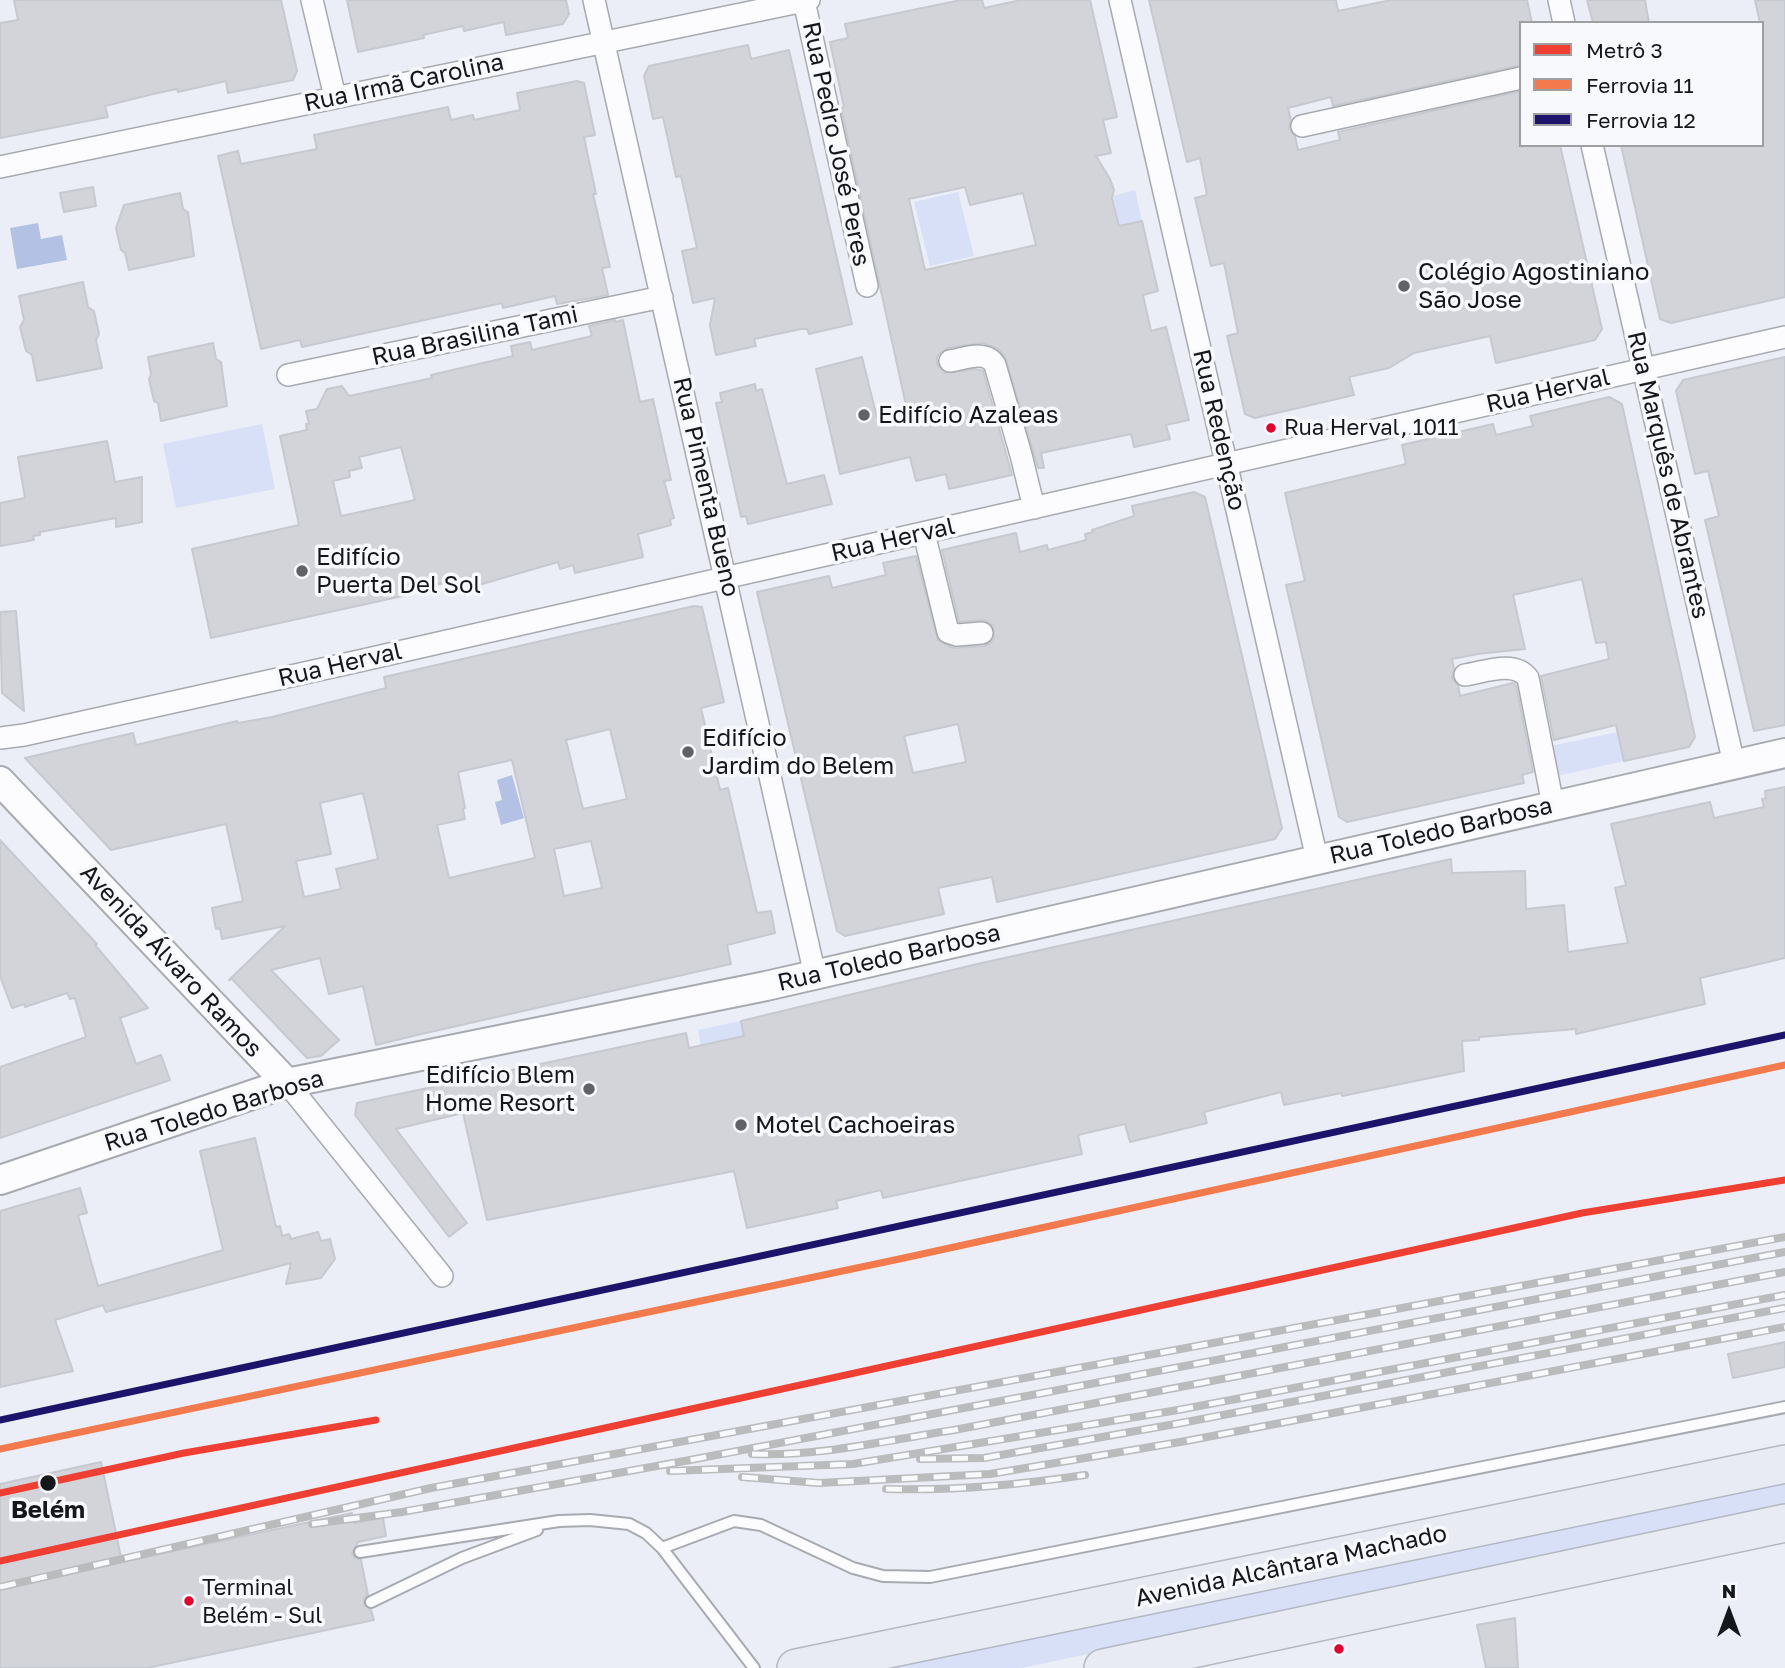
<!DOCTYPE html>
<html>
<head>
<meta charset="utf-8">
<style>
  body { margin:0 }
  #map { position:relative; width:1785px; height:1668px; overflow:hidden; background:#ebeef6; font-family:"Golos Text",sans-serif }
  canvas { display:block }
  .legend { position:absolute; left:1519px; top:21px; width:245px; height:126px; box-sizing:border-box; background:#f8f9fc; border:2px solid #9d9fa2; margin:0; padding:9px 12px; list-style:none; font-size:21px; color:#15171c }
  .legend li { display:flex; align-items:center; gap:14px; height:35px }
  .legend b { width:35px; border:2px solid #9d9fa2 }
  .north { position:absolute; left:1694px; top:1577px; width:70px; height:70px; -webkit-text-stroke:5px #f8f9fc; paint-order:stroke; rotate:0deg; font-size:19px; font-weight:700; line-height:28px; text-align:center; color:#15171c }
  .north::after { content:''; display:block; margin:auto; width:24px; height:32px; background:#15171c; clip-path:polygon(50% 0,100% 100%,50% 72%,0 100%) }
</style>
</head>
<body>
<div id="map">
<canvas width="1785" height="1668"></canvas>
<ul class="legend">
<li><b style="height:9px;background:#ef3f32"></b>Metrô 3</li>
<li><b style="height:9px;background:#f37a4d"></b>Ferrovia 11</li>
<li><b style="height:9px;background:#1c146b"></b>Ferrovia 12</li>
</ul>
<div class="north">N</div>
</div>
<script>
const context = document.querySelector('canvas').getContext('2d');
context.lineJoin = 'round';
function fill(path, color) { context.fillStyle = color; context.fill(path, 'evenodd'); }
function strokePath(path, color, width, dash) { context.strokeStyle = color; context.lineWidth = width; context.lineCap = dash ? 'butt' : 'round'; context.setLineDash(dash || []); context.stroke(path); }
function write(font, color, halo, rows, align = 'center') {
  context.font = font + ' "Golos Text",sans-serif'; context.lineWidth = 7; context.setLineDash([]); context.textBaseline = 'middle'; context.strokeStyle = halo; context.fillStyle = color; for (const [text, x, y, turn = 0] of rows) {
    context.save(); context.translate(x, y); context.rotate((+turn || 0) * Math.PI / 180); context.textAlign = isNaN(turn) ? turn : align; if (halo) context.strokeText(text, 0, 0); context.fillText(text, 0, 0); context.restore();
  }
}
fill(new Path2D(`
  M1135,190L1142,221L1120,225L1113,196Z
  M958,192L974,256L930,266L914,202Z
  M262,424L275,489L176,508L163,444Z
  M1618,732L1624,761L1553,777L1546,747Z
  M741,1021L744,1036L701,1046L698,1030Z
  M1785,1479V1510L1021,1668H874Z`), '#d7e0f7');
fill(new Path2D(`
  M38,223L41,239L62,235L67,260L17,269L10,228Z
  M512,775L524,818L501,825L495,802L502,800L497,780Z`), '#b2c1e4');
const building = new Path2D(`
  M14,0H281L297,71L293,80L228,93L226,81L178,92L177,89L153,94L105,106L108,117L0,138V23L18,20Z
  M347,0H566L569,14L563,24L506,35L504,22L464,31L463,26L423,35L424,38L358,52Z
  M961,0H982L984,8L1021,0H1090L1117,117L1103,120L1111,153L1096,156L1110,179L1114,190L1112,198L1119,226L1142,221L1158,291L1143,295L1151,331L1166,327L1189,420L1166,425L1170,439L1134,447L1131,434L1041,453L1044,468H1038L1005,357L998,349L983,343L948,348L941,352L937,357V364L945,373L975,369L983,371L1012,475L949,489L946,474L916,481L910,457L840,474L816,369L862,357L877,418L907,410L841,108L844,107L830,42L848,38L845,24ZM965,187L970,205L1023,193L1036,245L925,270L909,199Z
  M1149,0H1336L1338,11L1391,0H1527L1532,23H1521V65L1333,106L1331,97L1288,108L1291,120L1289,128L1295,136L1298,150L1340,140L1338,132L1521,91V145H1560L1602,329L1595,340L1496,363L1490,336L1414,353L1389,368L1349,377L1354,395L1255,418L1245,414L1227,336L1238,333L1224,263L1211,266L1195,198L1207,195L1200,158L1187,162Z
  M1587,0H1645L1649,23H1593Z
  M1755,0H1785V297L1671,323L1660,319L1621,145H1762V23H1760Z
  M748,45L751,59L789,50L852,324L809,334L807,329H801L754,339L756,346L716,355L710,325L715,298L693,303L682,251L697,248L681,176L676,177L663,117L653,119L644,76L649,66Z
  M577,81L584,83L595,135L584,137L596,194H593L610,267L602,268L608,295L557,304L555,296L503,308L502,303L302,347L300,340L261,349L218,156L238,151L241,164L317,149L314,135L448,107L451,120L473,115L474,120L520,110L517,93Z
  M93,187L96,206L64,212L60,193Z
  M180,193L183,209L188,212L194,256L129,270L125,253L121,250L116,228L124,205Z
  M83,282L88,307L94,311L99,334L96,340L102,368L37,381L32,355L26,351L20,327L24,320L19,296Z
  M615,320V322L623,320L640,402L653,399L671,480L664,481L674,518L670,519L671,525L638,534L643,557L575,573L573,565L560,569L558,562L475,586L472,576L411,591L412,594L211,638L192,549L299,525L280,436L307,430L306,424H309L306,411L317,409L327,389L342,386L349,396L432,378L431,375L513,356L511,346L530,342L532,350L592,336L589,326ZM401,447L415,500L341,516L333,481L350,477L349,471L362,468L359,457Z
  M213,343L216,359L221,362L227,406L161,421L158,403L154,401L149,379L151,374L148,357Z
  M1785,357V725L1754,731L1705,520L1719,516L1708,471L1695,474L1676,391L1683,380Z
  M755,384L756,391L762,389L787,484L824,475L832,504L748,524L746,516L741,517L716,403L722,402L720,393Z
  M1609,397L1622,404L1695,737L1689,747L1624,761L1616,725L1554,740L1541,676L1609,659L1606,642L1596,643L1582,579L1513,595L1525,649L1478,654L1452,659L1454,669L1452,678L1458,685L1460,696L1513,683L1516,685L1533,772L1522,775L1524,783L1347,822L1339,817L1286,585L1305,581L1285,493L1406,464L1402,445L1493,424L1496,435L1533,426L1530,416Z
  M107,441L115,482L142,477V522L116,527V518L40,532V535L33,536L34,540L0,546V503L25,498L18,457Z
  M1194,492L1205,497L1243,660L1282,828L1275,839L997,902L992,877L938,888L944,914L845,936L837,931L757,592L829,576L832,588L886,575L883,563L916,556L938,640L953,648L984,646L990,643L994,638L993,626L988,622L982,620L959,622L942,550L1016,533L1020,552L1047,545L1048,550L1086,540L1085,534L1093,532L1092,530L1134,516L1132,506ZM958,724L966,762L913,773L904,736Z
  M694,606L702,607L724,702L701,708L720,790L728,788L757,913L771,911L775,933L727,945L731,964L417,1035L376,1045L363,986L329,994L320,958L271,970L339,1040L321,1056L307,1058L232,979L229,980L285,926L222,939L220,928L216,929L212,908L243,901L226,824L111,850L25,758L133,733L136,745L237,721L238,723L272,717L386,688L384,677ZM610,729L627,799L583,809L566,740ZM512,760L535,858L449,878L437,825L465,819L463,809L465,808L458,772ZM363,793L378,859L336,869L341,889L304,897L296,861L331,854L320,803ZM591,841L602,888L564,896L554,849Z
  M16,611L24,711L2,693L0,612Z
  M1785,787V958L1700,978L1705,1004L1576,1034V1029L1479,1037V1040L1462,1041L1464,1071L1342,1096L1341,1093L1284,1105L1281,1092L1204,1112L1207,1123L1130,1142L1125,1124L1078,1135L1082,1154L883,1198L881,1190L836,1201L838,1208L747,1228L734,1171L487,1220L463,1113L396,1129L467,1223L449,1237L355,1115L357,1103L686,1033L689,1048L744,1036L741,1021L973,965L1451,859L1452,873L1525,871L1526,909L1564,905L1568,952L1628,943L1615,888L1626,885L1611,824L1710,802L1714,818L1764,807L1762,799L1766,798L1765,791Z
  M0,840L97,944L95,945L148,1008L120,1018L136,1064L161,1055L170,1080L0,1138V1067L86,1037L75,998L70,999L67,993L25,1007L24,1004L12,1008L0,976Z
  M255,1138L276,1227L280,1226L282,1236L289,1234L291,1239L318,1232L321,1241L330,1239L335,1259L321,1278L286,1284L291,1263L106,1312L103,1305L55,1320L73,1371L0,1387V1211L80,1188L87,1213L78,1215L98,1286L223,1250L200,1151Z
  M1785,1342V1367L1733,1378L1728,1354Z
  M101,1462L122,1562L352,1513L354,1523L383,1518L386,1536L358,1542L352,1553L354,1557L361,1560L368,1595L364,1598V1605L371,1610L374,1620L147,1668H0V1484Z
  M1515,1618L1518,1668H1486L1477,1625Z`);
fill(building, '#d2d4da');
strokePath(building, '#c6c9d0', 2);
const lane = new Path2D(`
  M662,1548L734,1521L761,1525L853,1568L883,1576L930,1577L1785,1407
  M360,1552L559,1521L590,1520L629,1524L646,1533L662,1548L754,1668
  M371,1602L462,1558L537,1530`);
const street = new Path2D(`
  M312,0L335,97
  M594,0L815,975
  M1120,0L1317,859
  M1559,0L1564,23
  M804,1L867,286
  M1302,126L1521,78
  M1592,145L1734,764
  M0,167L809,0
  M950,361C964,359 986,349 995,365L1021,455L1034,508
  M288,375L662,297
  M924,533L948,632L957,635L982,633
  M1465,675C1485,672 1514,660 1528,678L1553,805
  M0,738L24,735L359,661L1785,337
  M287,1083L442,1276`);
const secondary = new Path2D(`
  M0,781L287,1083
  M0,1180L287,1083L766,986L1785,753`);
const highway = new Path2D(`
  M796,1668L1785,1464
  M1103,1668L1785,1523`);
strokePath(lane, '#a8aab1', 14);
strokePath(street, '#a8aab1', 24);
strokePath(secondary, '#a8aab1', 32);
strokePath(highway, '#b4b8c3', 40);
strokePath(lane, '#fcfcfe', 10);
strokePath(street, '#fcfcfe', 21);
strokePath(secondary, '#fcfcfe', 28);
strokePath(highway, '#e8ebf3', 37);
const rail = new Path2D(`
  M752,1454C819,1457 888,1440 954,1430L1785,1272
  M920,1459L984,1458L1181,1423L1785,1308
  M670,1471L853,1464L1178,1410L1785,1295
  M742,1477L819,1483L990,1474L1186,1441L1785,1327
  M886,1489C953,1491 1018,1485 1085,1475
  M312,1524L402,1512L690,1460L1785,1252
  M0,1587L431,1488L1785,1237`);
strokePath(rail, '#babbbd', 8);
strokePath(rail, '#f8f9fc', 5, [16]);
strokePath(new Path2D(`
  M0,1449L904,1258L1785,1065`), '#f37a4d', 7);
strokePath(new Path2D(`
  M0,1420L1785,1035`), '#1c146b', 7);
strokePath(new Path2D(`
  M0,1493L184,1453L376,1420
  M0,1561L1582,1213L1785,1180`), '#ef3f32', 7);
for (const [x, y, r, color] of [
  [1404,286,7,"#606268"],
  [864,415,7,"#606268"],
  [1271,428,6,"#e4002b"],
  [302,571,7,"#606268"],
  [688,752,7,"#606268"],
  [589,1089,7,"#606268"],
  [741,1125,7,"#606268"],
  [48,1483,9,"#15171c"],
  [189,1601,6,"#e4002b"],
  [1339,1649,6,"#e4002b"]
]) { const dot = new Path2D(); dot.arc(x, y, r, 0, 2 * Math.PI); context.fillStyle = color; context.fill(dot); strokePath(dot, '#f8f9fc', 2.5); }
write('22px', '#15171c', '#f8f9fc', [
  ["Rua Herval, 1011",1284,428],
  ["Terminal",202,1588],
  ["Belém - Sul",202,1616]
], 'left');
write('24px', '#15171c', '#f8f9fc', [
  ["Rua Irmã Carolina",404,83,-12],
  ["Rua Pedro José Peres",836,144,78],
  ["Rua Brasilina Tami",475,336,-12],
  ["Rua Herval",1548,391,-13],
  ["Rua Redenção",1219,430,77],
  ["Rua Marquês de Abrantes",1668,475,77],
  ["Rua Pimenta Bueno",706,487,77],
  ["Rua Herval",893,540,-13],
  ["Rua Herval",340,665,-13],
  ["Rua Toledo Barbosa",1441,831,-13],
  ["Rua Toledo Barbosa",889,958,-13],
  ["Avenida Álvaro Ramos",171,961,47],
  ["Rua Toledo Barbosa",214,1111,-17],
  ["Avenida Alcântara Machado",1291,1566,-12]
]);
write('24px', '#15171c', '#f8f9fc', [
  ["Colégio Agostiniano",1418,272],
  ["São Jose",1418,300],
  ["Edifício Azaleas",878,415],
  ["Edifício",316,557],
  ["Puerta Del Sol",316,585],
  ["Edifício",702,738],
  ["Jardim do Belem",702,766],
  ["Edifício Blem",575,1075,"right"],
  ["Home Resort",575,1103,"right"],
  ["Motel Cachoeiras",755,1125]
], 'left');
write('bold 24px', '#15171c', '#f8f9fc', [
  ["Belém",48,1510]
]);
</script>
</body>
</html>
